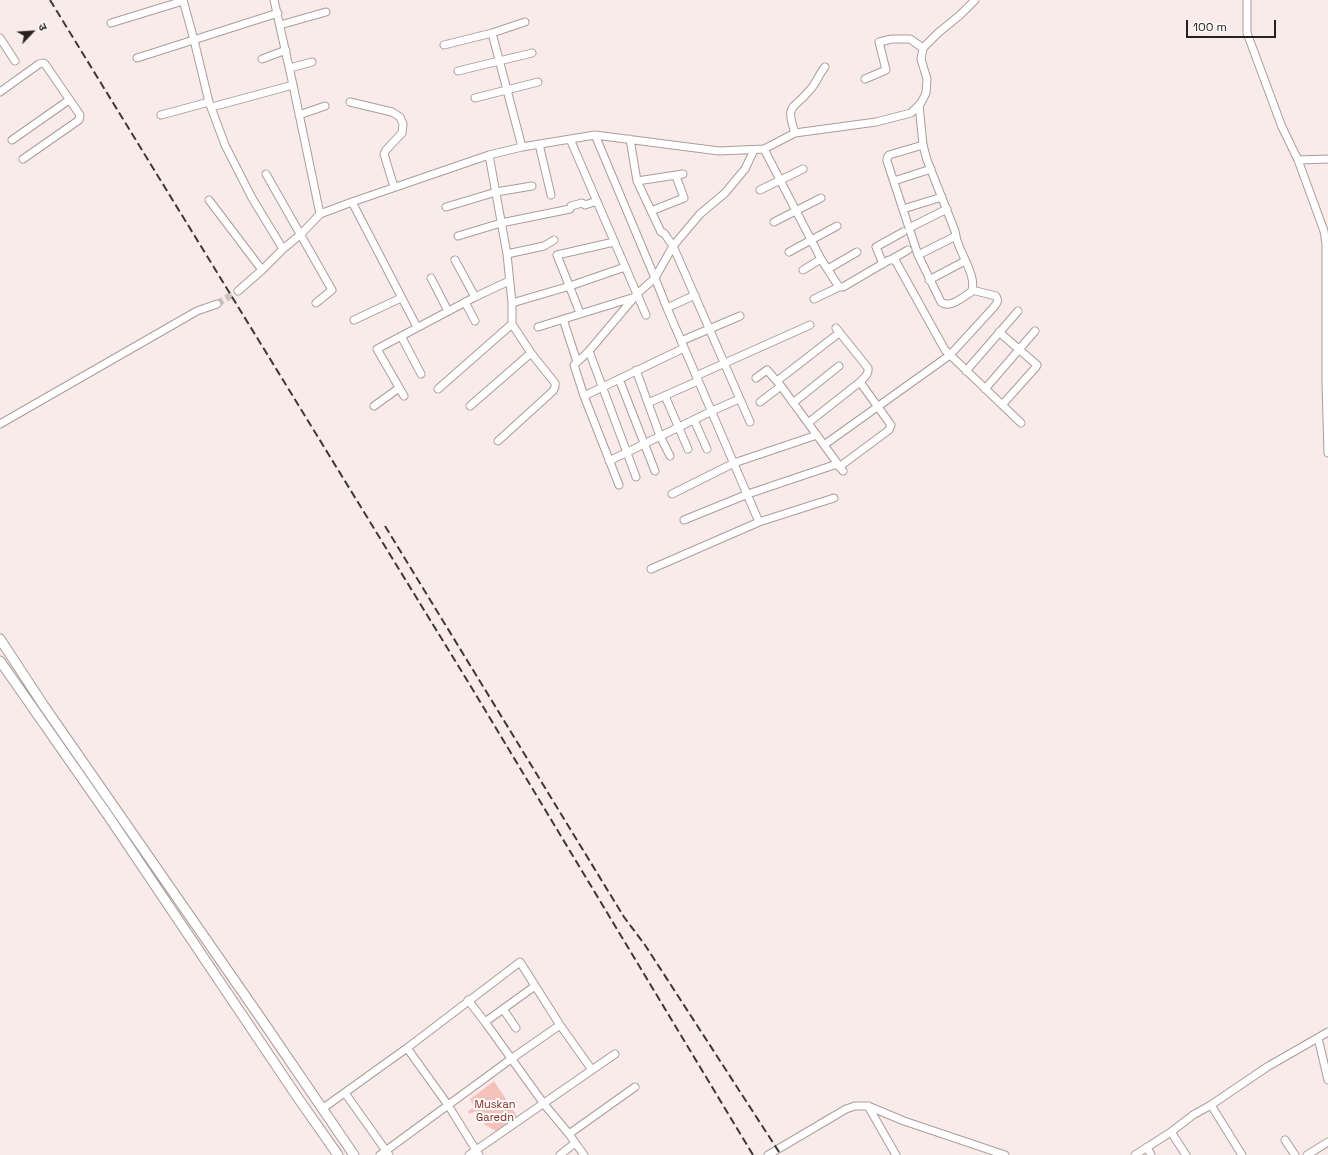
<!DOCTYPE html>
<html>
<head>
<meta charset="utf-8">
<style>
  body { margin:0 }
  #map { position:relative; width:1328px; height:1155px; overflow:hidden; background:#f9ebe9; font-family:"Space Grotesk","Noto Sans Devanagari",sans-serif }
  canvas { display:block }
  .north { position:absolute; left:12px; top:12px; width:40px; height:40px; -webkit-text-stroke:3px #fefbfb; paint-order:stroke; rotate:65deg; font-size:11px; font-weight:700; line-height:16px; text-align:center; color:#272221 }
  .north::after { content:''; display:block; margin:auto; width:14px; height:18px; background:#272221; clip-path:polygon(50% 0,100% 100%,50% 72%,0 100%) }
  .scale { position:absolute; left:1186px; top:20px; width:90px; height:18px; box-sizing:border-box; border:2px solid #272221; border-top:0; padding-left:5px; font-size:12px; line-height:14px; white-space:nowrap; color:#272221; -webkit-text-stroke:3px #fefbfb; paint-order:stroke }
</style>
</head>
<body>
<div id="map">
<canvas width="1328" height="1155"></canvas>
<div class="north">उ</div>
<div class="scale">100 m</div>
</div>
<script>
const context = document.querySelector('canvas').getContext('2d');
context.lineJoin = 'round';
function fill(path, color) { context.fillStyle = color; context.fill(path, 'evenodd'); }
function strokePath(path, color, width, dash) { context.strokeStyle = color; context.lineWidth = width; context.lineCap = dash ? 'butt' : 'round'; context.setLineDash(dash || []); context.stroke(path); }
function write(font, color, halo, rows, align = 'center') {
  context.font = font + ' "Space Grotesk",sans-serif'; context.lineWidth = 4; context.setLineDash([]); context.textBaseline = 'middle'; context.strokeStyle = halo; context.fillStyle = color; for (const [text, x, y, turn = 0] of rows) {
    context.save(); context.translate(x, y); context.rotate((+turn || 0) * Math.PI / 180); context.textAlign = isNaN(turn) ? turn : align; if (halo) context.strokeText(text, 0, 0); context.fillText(text, 0, 0); context.restore();
  }
}
fill(new Path2D(`
  M494,1081L517,1116L496,1131L485,1125L476,1111L469,1114L468,1111L474,1107L470,1099Z`), '#f4c2bb');
strokePath(new Path2D(`
  M217,304L238,291`), '#cfc3c1', 7, [7, 3.5]);
const minor = new Path2D(`
  M183,0L194,40L209,102L225,145L252,198L283,249
  M274,0L293,85L320,214
  M1247,0V33L1282,127L1298,160L1324,231L1326,244V383L1328,453
  M111,23L183,1
  M280,25L326,12
  M492,33L522,147
  M0,38L15,61
  M444,45L492,33L525,22
  M137,58L278,13
  M262,59L286,50
  M290,68L312,62
  M458,71L532,53
  M865,79L886,70L879,42L892,39H910L923,48
  M0,92L39,64L43,63L45,64L80,115L79,120L23,159
  M475,98L538,82
  M350,102L392,112L400,117L403,124L402,133L386,150L384,154L394,187
  M919,105L923,145L927,160L955,231C956,235 956,239 958,243C962,256 978,280 971,292C963,297 950,309 941,302L918,255L887,161V158L889,155L923,145
  M212,107L293,85
  M161,115L209,102
  M299,115L325,106
  M795,133C785,104 793,110 809,91C816,84 819,74 825,67
  M595,135L655,278L667,308L759,522
  M570,139L646,315
  M630,139L637,181L661,232L664,233L673,246L750,422
  M12,140L69,100
  M539,144L551,195
  M764,149L821,259L839,287H843L889,260H895L945,350L1021,423
  M489,155L507,254L512,303V324L531,353L555,383V387L553,391L498,441
  M1298,160L1328,159
  M266,174L332,290L316,303
  M637,181L683,174
  M894,181L931,169
  M760,190L803,169
  M209,200L262,270
  M352,202L417,327
  M446,207L496,192L532,186
  M903,209L942,197
  M651,211L684,198L676,176
  M774,222L821,198
  M909,228L947,209
  M458,236L501,223L570,209L571,206L582,203L585,205L597,201
  M789,252L837,226
  M507,254L544,246L554,240
  M918,255L956,236
  M892,259L908,250
  M455,260L475,297
  M883,264L876,247L903,232
  M828,269L857,252
  M803,270L821,259
  M431,278L448,311
  M929,280L965,261
  M238,291L262,270L283,249L301,234L320,214L352,202L489,155L522,147L595,135L719,151L764,149L795,133L876,122L911,113L921,103L926,93L927,79L921,59L923,48L938,33L960,15L975,0
  M814,299L839,287
  M465,302L475,321
  M512,303L570,286L625,267
  M667,308L695,295
  M580,313L557,255L614,242
  M563,319L577,362
  M354,320L401,298
  M538,327L635,297
  M999,332L1037,365L1036,367L1002,405
  M401,336L421,374
  M681,341L740,316
  M589,351L636,477
  M636,370L660,436L670,456
  M966,371L1018,311
  M696,376L810,325
  M756,378L767,370L781,386L843,471
  M619,379L655,471
  M777,381L839,333
  M438,389L512,324
  M985,389L1035,331
  M404,396L377,349L475,297L509,281
  M584,396L574,365L589,351L637,294L655,278L673,246L700,214L725,193L745,169L754,150
  M665,396L688,449
  M760,402L781,386
  M648,403L698,381
  M793,403L839,366
  M374,406L399,388
  M470,406L531,353
  M694,420L707,449
  M808,423L860,382C865,377 869,374 868,368L836,328
  M0,424L197,311L217,304
  M824,445L950,355L994,307C997,303 999,301 996,296L972,290
  M609,461L712,411L739,399
  M839,467L889,430L891,425L860,382
  M619,485L584,396L684,348
  M672,494L734,463L817,435
  M684,520L748,494L837,464
  M651,569L759,522L834,498
  M468,1000L485,1022L544,1104L569,1134L584,1155
  M503,1009L516,1028
  M485,1022L535,986
  M1318,1038L1328,1080
  M407,1048L448,1105L479,1155
  M345,1093L389,1155
  M1211,1105L1242,1155
  M868,1106L896,1155
  M322,1109L407,1048L520,962L560,1025L592,1070
  M1171,1132L1186,1155
  M569,1134L635,1087
  M1285,1140L1295,1155
  M1147,1147L1151,1155
  M380,1155L511,1059L560,1025
  M469,1155L615,1054
  M560,1155L575,1143
  M768,1155L846,1109L855,1106H868L904,1121L1005,1155
  M1135,1155L1171,1132L1193,1115L1211,1105L1267,1067L1328,1032
  M1307,1155L1328,1142`);
const major = new Path2D(`
  M0,639L44,706L262,1020L354,1155
  M0,661L109,817L298,1098L338,1155`);
strokePath(minor, '#aa9d9b', 9);
strokePath(major, '#aa9d9b', 11);
strokePath(minor, '#fff', 7);
strokePath(major, '#fff', 9);
strokePath(new Path2D(`
  M50,0L470,685L753,1155
  M385,526L624,917L645,945L781,1155`), '#3e3837', 2, [8, 4]);
write('11px', '#7d2b25', '#fefbfb', [
  ["Muskan",495,1105],
  ["Garedn",495,1118]
]);
</script>
</body>
</html>
